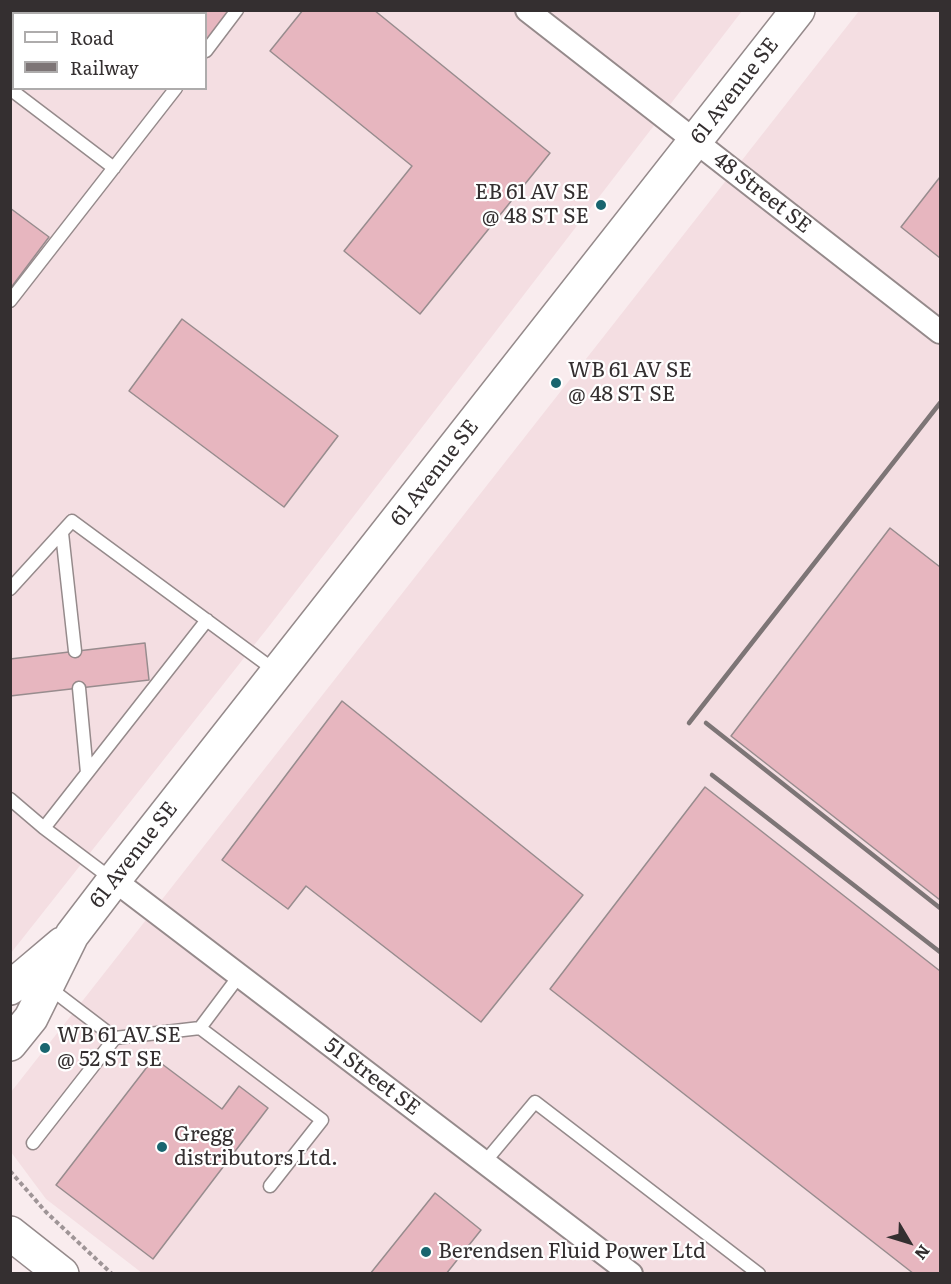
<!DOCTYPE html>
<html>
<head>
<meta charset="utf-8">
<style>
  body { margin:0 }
  #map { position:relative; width:951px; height:1284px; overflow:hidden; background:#f9ecee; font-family:Literata,serif }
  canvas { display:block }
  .frame { position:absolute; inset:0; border:12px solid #342f30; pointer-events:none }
  .legend { position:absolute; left:12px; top:12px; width:195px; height:78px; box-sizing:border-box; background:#fff; border:2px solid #aeacac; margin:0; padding:8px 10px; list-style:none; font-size:18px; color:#342f30 }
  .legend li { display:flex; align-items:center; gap:12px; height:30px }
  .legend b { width:30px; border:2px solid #aeacac }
  .north { position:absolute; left:879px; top:1212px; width:60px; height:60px; -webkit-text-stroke:4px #fff; paint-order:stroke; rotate:128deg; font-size:16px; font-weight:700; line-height:24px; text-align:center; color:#342f30 }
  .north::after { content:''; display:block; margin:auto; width:21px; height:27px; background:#342f30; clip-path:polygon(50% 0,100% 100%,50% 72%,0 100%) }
</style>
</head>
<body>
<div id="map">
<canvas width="951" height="1284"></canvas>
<div class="frame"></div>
<ul class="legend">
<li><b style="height:8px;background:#fff"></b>Road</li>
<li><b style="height:8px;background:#7d7576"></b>Railway</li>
</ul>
<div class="north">N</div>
</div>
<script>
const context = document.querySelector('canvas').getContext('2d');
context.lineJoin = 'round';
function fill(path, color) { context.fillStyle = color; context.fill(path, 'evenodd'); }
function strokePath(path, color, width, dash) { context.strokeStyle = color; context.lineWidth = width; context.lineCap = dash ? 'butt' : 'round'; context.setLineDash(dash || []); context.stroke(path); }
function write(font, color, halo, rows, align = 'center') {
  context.font = font + ' Literata,serif'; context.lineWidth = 4.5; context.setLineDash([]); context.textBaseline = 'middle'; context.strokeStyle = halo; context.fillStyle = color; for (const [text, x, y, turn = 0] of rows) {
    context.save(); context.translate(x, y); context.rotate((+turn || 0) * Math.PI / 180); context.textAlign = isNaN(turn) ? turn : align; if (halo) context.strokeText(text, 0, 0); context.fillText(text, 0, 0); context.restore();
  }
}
fill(new Path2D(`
  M11,11H742L270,625L11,953ZM14,14H206V88H14Z
  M859,11H940V1273H142L46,1199L11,1152V1092Z`), '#f4dee2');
const building = new Path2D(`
  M68,10H234L206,47V14H71Z
  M303,10H374L550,153L420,314L344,251L412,166L270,51Z
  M940,177V258L901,227Z
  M10,208L49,237L10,289Z
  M182,319L338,436L284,507L129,391Z
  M890,528L940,567V900L731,736Z
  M145,643L149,680L10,696V659Z
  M342,701L583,895L481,1022L306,886L288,909L222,860Z
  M705,787L940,971V1274H914L550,989Z
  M154,1058L222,1109L239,1086L268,1108L153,1259L56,1185Z
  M435,1193L481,1230L446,1274H370Z`);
fill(building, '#e7b6bf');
strokePath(building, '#988c8e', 1.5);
const lane = new Path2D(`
  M206,51L237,10
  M10,89L114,168
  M10,301L176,88
  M62,533L75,651
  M10,589L72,521L277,672
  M79,688L87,773
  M10,799L44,828L113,880
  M44,828L207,620
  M47,986L115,1038L200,1028L239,976
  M200,1028L322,1120L270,1186
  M33,1143L115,1038
  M484,1163L535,1102L759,1274`);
const street = new Path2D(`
  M527,10L940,332
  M114,880L631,1274`);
const secondary = new Path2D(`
  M10,988L62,944
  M10,1044L31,1018L72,935L114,880L798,10
  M10,1233L62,1274`);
strokePath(lane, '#958a8b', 15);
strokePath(street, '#958a8b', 26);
strokePath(secondary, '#958a8b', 36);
strokePath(new Path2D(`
  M10,1171L46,1212L112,1274`), '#9f9597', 4, [4.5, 3]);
strokePath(lane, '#fff', 12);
strokePath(street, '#fff', 22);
strokePath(secondary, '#fff', 33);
strokePath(new Path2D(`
  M689,723L940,403
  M706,723L940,908
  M712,775L940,952`), '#7d7576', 4.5);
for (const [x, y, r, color] of [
  [601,205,6,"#19656f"],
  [556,383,6,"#19656f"],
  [45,1048,6,"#19656f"],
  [162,1147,6,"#19656f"],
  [426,1252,6,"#19656f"]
]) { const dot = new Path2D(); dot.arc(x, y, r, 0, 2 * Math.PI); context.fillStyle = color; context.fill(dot); strokePath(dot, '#fff', 2); }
write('21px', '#342f30', '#fff', [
  ["61 Avenue SE",735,91,-52],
  ["48 Street SE",762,193,38],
  ["61 Avenue SE",435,473,-52],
  ["61 Avenue SE",134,855,-52],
  ["51 Street SE",372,1077,37]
]);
write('21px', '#342f30', '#fff', [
  ["EB 61 AV SE",589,193,"right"],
  ["@ 48 ST SE",589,217,"right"],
  ["WB 61 AV SE",568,371],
  ["@ 48 ST SE",568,395],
  ["WB 61 AV SE",57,1036],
  ["@ 52 ST SE",57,1060],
  ["Gregg",174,1135],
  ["distributors Ltd.",174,1159],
  ["Berendsen Fluid Power Ltd",438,1252]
], 'left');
</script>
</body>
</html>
